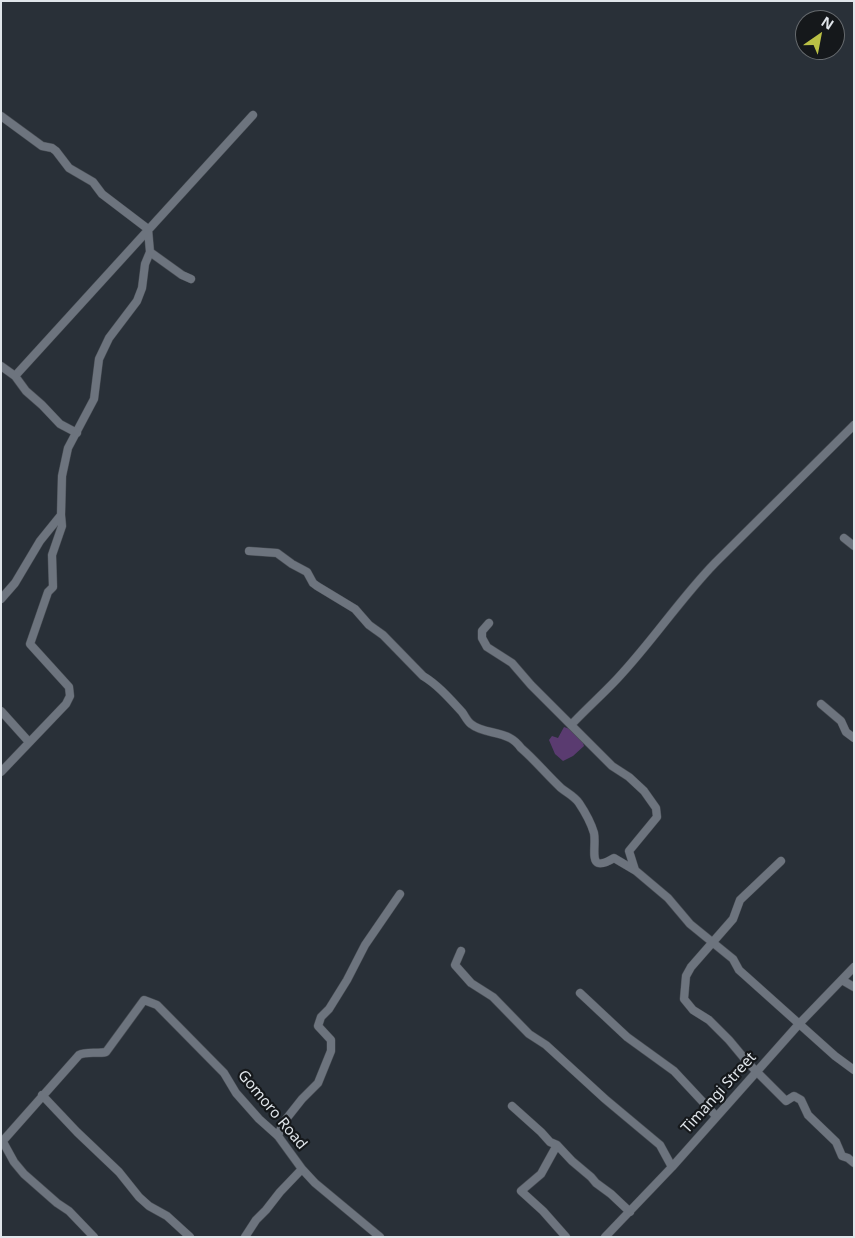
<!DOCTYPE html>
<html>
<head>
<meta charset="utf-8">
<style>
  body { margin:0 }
  #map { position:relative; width:855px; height:1238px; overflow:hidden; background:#293038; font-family:"Noto Sans",sans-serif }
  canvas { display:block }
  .frame { position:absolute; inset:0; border:2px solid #e0e5ea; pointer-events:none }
  .north { position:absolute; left:795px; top:10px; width:50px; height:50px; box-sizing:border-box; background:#15181b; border:1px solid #666a6e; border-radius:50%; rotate:33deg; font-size:14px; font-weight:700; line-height:20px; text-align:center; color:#e0e5ea }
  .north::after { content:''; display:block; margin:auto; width:18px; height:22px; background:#bac045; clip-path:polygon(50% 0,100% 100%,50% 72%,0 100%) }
</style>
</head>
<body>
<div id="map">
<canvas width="855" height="1238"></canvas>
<div class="frame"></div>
<div class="north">N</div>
</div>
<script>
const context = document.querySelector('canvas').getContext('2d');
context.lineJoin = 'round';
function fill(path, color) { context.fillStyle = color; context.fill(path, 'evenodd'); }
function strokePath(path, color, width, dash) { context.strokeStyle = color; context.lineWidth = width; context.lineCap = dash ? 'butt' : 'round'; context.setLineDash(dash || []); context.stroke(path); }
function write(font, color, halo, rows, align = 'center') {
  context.font = font + ' "Noto Sans",sans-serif'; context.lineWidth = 4.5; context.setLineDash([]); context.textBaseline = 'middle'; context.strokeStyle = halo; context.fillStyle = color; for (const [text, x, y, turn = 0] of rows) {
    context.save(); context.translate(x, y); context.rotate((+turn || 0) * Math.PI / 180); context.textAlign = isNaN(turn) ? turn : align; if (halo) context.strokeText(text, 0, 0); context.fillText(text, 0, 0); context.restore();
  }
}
fill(new Path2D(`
  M564,727C574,730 582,737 584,746L573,756L563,761L555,754L549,740L552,736L558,738Z`), '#5a3b70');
const minor = new Path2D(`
  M1,116L42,146L52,148L56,151L69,168L93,182L102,194L148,229
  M150,252L182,275L191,279
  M1,366L15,376L26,391L42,405L60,424L77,433
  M15,376L253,115
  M844,538L854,546
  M249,551L277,553L292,564L307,572L313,583L317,586L355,609L369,625L383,635L423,676C438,685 450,699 462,712C465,716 467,721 471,724C482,733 497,731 510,738C514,740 518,744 521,748C535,760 547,775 561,788C567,793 574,796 579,803C585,812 591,823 594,833C597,848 586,875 614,858L636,871L668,898L690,924L733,959L739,970L835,1056L854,1070
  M1,599L15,583L40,541L61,515L62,476L68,448L94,399L99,359L109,338L137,301L142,288L145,264L150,252L148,229
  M489,623L482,631V638L487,647L512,663L531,685L612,766L629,777L644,791L656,808L657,817L629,851L635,870
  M821,704L841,721L846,732L854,738
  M1,711L29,742
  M571,725C586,709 602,695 617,679C652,642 680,599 715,563L854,425
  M1,772L66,704L70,696L69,687L30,644L48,592L53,587L52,555L62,526L61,515
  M781,861L740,900L733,919L691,967L686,976L684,999L693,1010L709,1020L729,1040L749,1064L786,1101L794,1096L801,1100L808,1115L836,1142L842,1156L848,1158L854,1163
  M461,951L455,965L471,983L493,997L529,1034L546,1045L605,1099L660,1145L672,1167
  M842,980L854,987
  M580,993L627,1037L674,1071L716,1116
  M42,1095L77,1132L119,1172L139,1197L149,1206L167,1216L190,1237
  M512,1106L541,1132L550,1142L557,1145L572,1161L591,1177L596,1183L611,1194L630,1212
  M278,1136L283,1123L302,1099L318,1083L331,1051V1040L318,1026L321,1017L329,1009L347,980L365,945L400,894
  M3,1142L14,1162L24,1174L57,1203L69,1211L94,1237
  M1,1143L79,1055C86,1051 97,1054 106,1052L144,1000L157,1005L224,1073L236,1093L259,1119L278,1136L302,1169L315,1183L380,1237
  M557,1145L541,1174L521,1191L543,1211L566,1237
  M245,1237L256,1220L266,1210L280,1192L302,1169
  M605,1237L672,1167L799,1024L854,967`);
strokePath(minor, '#484d54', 9);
strokePath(minor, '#6d747e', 8);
write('15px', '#e0e5ea', '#15181b', [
  ["Timangi Street",719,1093,-48],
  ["Gomoro Road",272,1110,50]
]);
</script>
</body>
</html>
